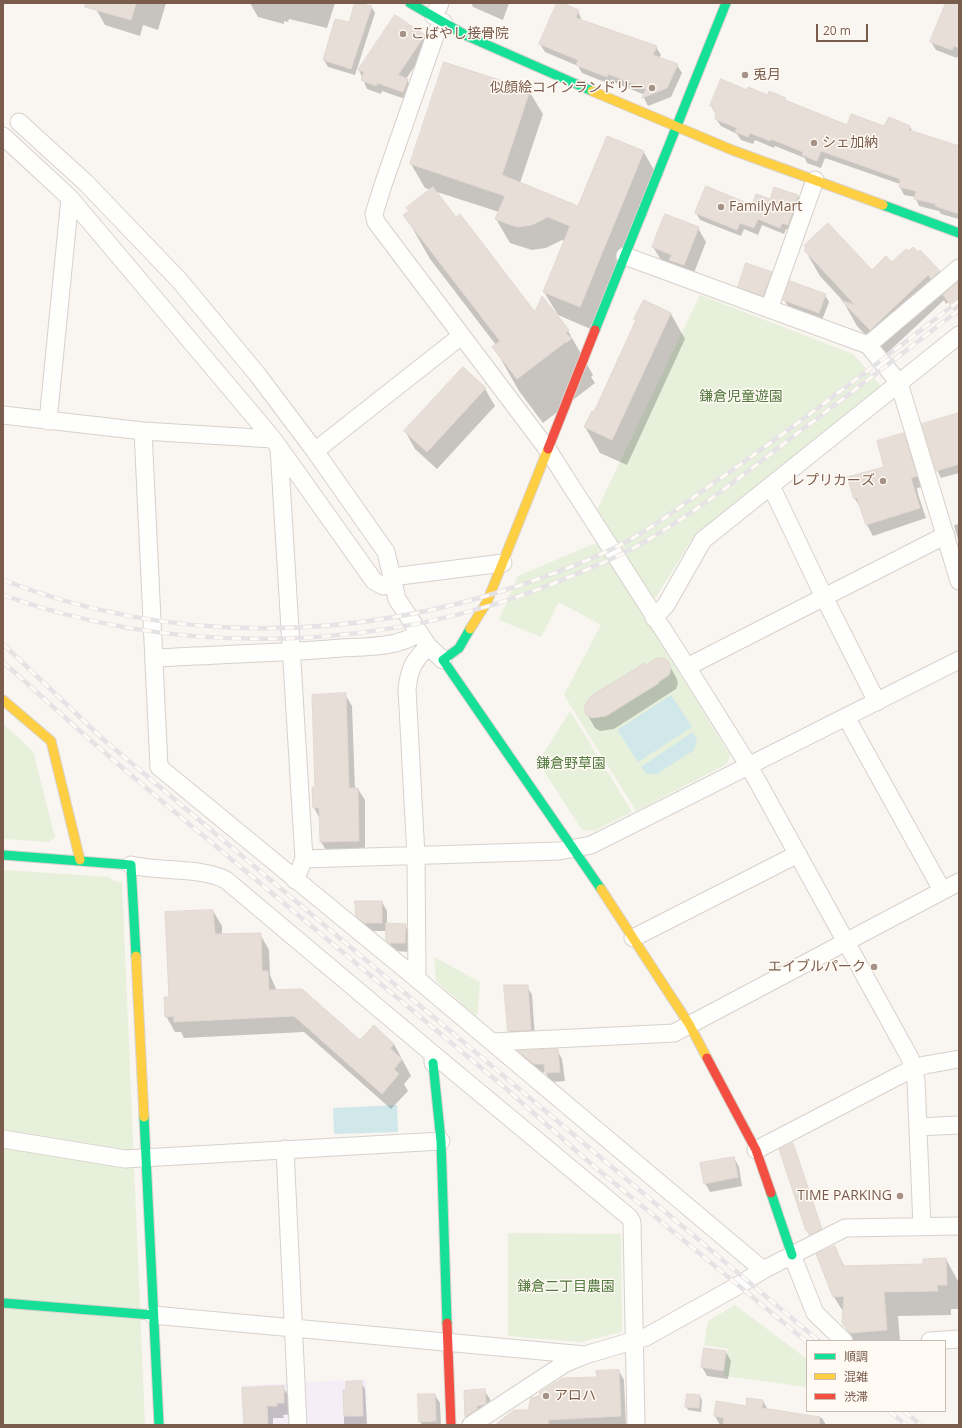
<!DOCTYPE html>
<html>
<head>
<meta charset="utf-8">
<style>
  body { margin:0 }
  #map { position:relative; width:962px; height:1428px; overflow:hidden; background:#f9f5f0; font-family:"Open Sans","Noto Sans JP",sans-serif }
  canvas { display:block }
  .frame { position:absolute; inset:0; border:4px solid #7a5c4d; pointer-events:none }
  .legend { position:absolute; left:806px; top:1340px; width:140px; height:72px; box-sizing:border-box; background:#fffaf3; border:1px solid #cabbb1; margin:0; padding:5px 7px; list-style:none; font-size:12px; color:#7a5c4d }
  .legend li { display:flex; align-items:center; gap:8px; height:20px }
  .legend b { width:20px; border:1px solid #cabbb1 }
  .scale { position:absolute; left:816px; top:24px; width:52px; height:18px; box-sizing:border-box; border:2px solid #7a5c4d; border-top:0; padding-left:5px; font-size:12px; line-height:14px; white-space:nowrap; color:#7a5c4d; -webkit-text-stroke:3px #fffaf3; paint-order:stroke }
</style>
</head>
<body>
<div id="map">
<canvas width="962" height="1428"></canvas>
<div class="frame"></div>
<ul class="legend">
<li><b style="height:5px;background:#16e098"></b>順調</li>
<li><b style="height:5px;background:#ffcf43"></b>混雑</li>
<li><b style="height:5px;background:#f24e42"></b>渋滞</li>
</ul>
<div class="scale">20 m</div>
</div>
<script>
const context = document.querySelector('canvas').getContext('2d');
context.lineJoin = 'round';
function fill(path, color) { context.fillStyle = color; context.fill(path, 'evenodd'); }
function strokePath(path, color, width, dash) { context.strokeStyle = color; context.lineWidth = width; context.lineCap = dash ? 'butt' : 'round'; context.setLineDash(dash || []); context.stroke(path); }
function write(font, color, halo, rows, align = 'center') {
  context.font = font + ' "Open Sans","Noto Sans JP",sans-serif'; context.lineWidth = 3; context.setLineDash([]); context.textBaseline = 'middle'; context.strokeStyle = halo; context.fillStyle = color; for (const [text, x, y, turn = 0] of rows) {
    context.save(); context.translate(x, y); context.rotate((+turn || 0) * Math.PI / 180); context.textAlign = isNaN(turn) ? turn : align; if (halo) context.strokeText(text, 0, 0); context.fillText(text, 0, 0); context.restore();
  }
}
fill(new Path2D(`
  M366,1379L367,1423H360L359,1425H243L241,1386Z`), '#f6eef6');
fill(new Path2D(`
  M700,295L853,354L882,387L691,541L644,616L730,755L727,764L636,811L564,695L601,625L559,602L541,637L499,620L518,576L610,537L596,512Z
  M570,711L632,812L594,831L582,830L538,762Z
  M3,724L33,751L55,837L49,842L3,839Z
  M3,870L109,877L114,881L122,882L145,1425H3Z
  M434,957L480,982L477,1017L436,981Z
  M508,1233L621,1234L622,1332L580,1342L508,1336Z
  M735,1305L807,1359V1387L724,1376L728,1349L704,1345L708,1321Z`), '#e7f0db');
fill(new Path2D(`
  M671,695L692,727L638,762L617,730Z
  M693,732L697,740L694,750L657,774H647L641,767Z
  M397,1105L398,1132L334,1134L333,1108Z`), '#d0e8ea');
fill(new Path2D(`
  M98,3H166L158,30L143,25L140,36L105,25L96,9Z
  M250,3H335L327,28L289,19L288,22L284,21V24L258,17Z
  M356,3L371,6L375,13L355,75L328,67L324,60L349,24Z
  M471,3H509L503,20L473,7Z
  M558,3L578,11L582,21L656,47L661,55L659,58L677,65L682,73L671,97L648,106L644,98L645,95L613,82L612,85L582,73L578,66L545,52L540,44Z
  M946,3H959V54L957,58L936,50L931,42Z
  M395,16L424,36L429,45L406,79L412,88L408,100L382,91L381,94L367,89L359,70Z
  M529,91L543,114L520,183L579,207L643,151L657,175L593,330L558,315L544,292L565,241L562,240L546,248L532,250L510,243L496,219L499,212L434,191L535,314L568,331L572,338L571,337L566,340V343L572,338L593,375L591,377L595,383L543,423L519,391L494,347L496,345L430,259L405,215L431,190L425,188L411,164Z
  M748,92L785,98L787,102L848,127L885,128L889,118L910,127L913,132L959,147V219L941,214L939,211L919,206L915,197L904,195L900,187V184L825,158L821,168L807,163L805,158L775,146L774,148L755,140L753,144L741,140L737,134L721,126L716,119V114L711,106Z
  M775,188L798,196L802,203L792,232L786,229L784,234L762,225L758,235L744,229L741,236L700,220L696,213L753,206L770,200Z
  M698,228L706,242L692,278L661,260L653,247Z
  M805,250L872,272L892,264L940,271L950,290L959,282V317L948,302L946,304L944,300L885,355L857,326L843,301L820,276Z
  M771,273L776,281L768,304L744,295L739,286Z
  M825,295L829,302L822,320L788,306L784,300Z
  M644,301L671,314L685,339L627,465L600,453L585,427L594,413L637,322L636,319Z
  M485,389L495,406L437,469L415,449L405,431Z
  M959,414V473L941,478L937,470Z
  M903,435L910,445L922,487L917,488L918,494L926,518L873,536L867,525L862,509L855,499L885,467Z
  M959,524V543L954,525Z
  M668,663L676,677L678,683L676,689L614,729L600,731L595,728L587,714L645,666Z
  M345,694L352,706L355,789H358L365,800V852L328,853L321,842L320,819L314,808L316,787Z
  M382,902L387,911V924L405,925L410,934V952L395,951L387,940V931H370L363,925L357,916Z
  M213,911L222,926V935L260,934L269,950L270,975L277,991L360,1042L394,1044L411,1076L404,1084L408,1091L391,1109L304,1032L184,1038L181,1032H175L166,1016L170,998Z
  M527,986L532,995L535,1039L514,1040L509,1031Z
  M557,1050L562,1059L565,1081L551,1082L545,1072L540,1073L525,1060L520,1052Z
  M793,1145L823,1233L812,1239L807,1230Z
  M734,1158L739,1167L742,1186L710,1192L705,1183Z
  M834,1248L845,1267L924,1265L946,1259L959,1283V1309H951V1315L898,1316L900,1341H854L843,1323L844,1313L834,1297L818,1254Z
  M726,1352L731,1361L728,1379L707,1376L702,1367Z
  M619,1371L624,1380L626,1425H506L598,1378Z
  M361,1382L365,1389L367,1425H344V1391Z
  M283,1387L290,1399L291,1414L283,1415L284,1418H273V1425H244Z
  M484,1390L490,1399V1412L471,1425L466,1417L465,1392Z
  M435,1395L440,1403L441,1425H422L420,1421Z
  M700,1396L702,1400L701,1412L688,1410L686,1406Z
  M748,1399L763,1401L768,1410L822,1418L826,1425H720L715,1416L717,1403L747,1407Z`), '#0003');
const building = new Path2D(`
  M86,3H136L131,20L85,7Z
  M355,3L372,6L351,69L323,60L335,19L349,22Z
  M557,3H562L579,10L576,18L657,46L653,55L678,64L667,88L642,98L646,89L608,74L607,77L576,65L578,60L539,44Z
  M946,3H959V48L954,46L952,50L930,42Z
  M395,15L425,35L398,75L408,79L403,92L377,83L376,86L361,80L364,72L358,70Z
  M444,62L530,90L502,175L578,206L607,136L644,151L580,307L543,292L570,226L548,217L532,225L518,227L511,225L495,219L505,196L410,164Z
  M721,79L747,90L748,87L768,95L769,91L786,98L785,100L847,125L851,114L884,126L889,117L910,126L909,130L959,146V214L935,206L936,204L914,199L916,191L899,187L900,179L821,151L817,161L802,155L803,152L771,139L770,141L750,133L748,137L735,132L737,128L715,119L716,112L713,110L714,108L710,106Z
  M706,186L752,205L756,194L770,199L774,187L798,195L788,225L782,223L780,228L758,219L754,228L740,223L737,230L695,213Z
  M433,187L456,217L460,214L535,312L542,296L569,330L566,333L571,338L517,379L492,347L500,341L403,215L409,211L406,208Z
  M665,214L699,227L684,265L669,260L672,255L652,247Z
  M828,223L872,270L886,256L892,262L906,249L909,251L913,247L918,252L920,250L940,271L931,279L928,275L870,330L841,300L855,305L804,250L806,248L804,246Z
  M746,263L772,272L763,296L738,287Z
  M790,281L826,294L819,313L783,300Z
  M959,281V316L943,295Z
  M644,300L671,313L612,440L584,427L592,411L594,412L636,320L634,319Z
  M463,367L486,388L427,452L404,431Z
  M959,413V464L936,471L922,424Z
  M904,433L917,476L911,478L912,482L920,508L866,525L857,498L854,499L847,477L884,467L877,441Z
  M657,658H664L669,662L671,668L669,675L658,682L659,683L606,716L592,718L586,715L584,707L591,696L645,663L646,665Z
  M346,693L349,788H358L359,841L320,842L319,808H313L312,787H315L312,695Z
  M355,901H382V923H364L356,916Z
  M213,910L215,934L261,933L262,971H268L269,990L302,989L360,1040L374,1025L394,1044L390,1048L402,1059L394,1069L399,1074L382,1094L294,1016L174,1022V1016L165,1017L164,997H169L165,912Z
  M386,923L406,924L405,943H389L386,940Z
  M504,985H528L531,1030L508,1031Z
  M558,1049L560,1072L545,1073L544,1064H534L518,1051Z
  M793,1143L822,1229L809,1235L807,1230L806,1231L779,1149Z
  M734,1157L738,1177L704,1184L700,1163Z
  M835,1246L843,1266L923,1264V1259L946,1258L947,1285H937L938,1291L884,1292L887,1330L850,1333L842,1323L844,1296L833,1297L816,1254Z
  M704,1348L726,1351L723,1371L701,1367Z
  M619,1370L621,1416L548,1420L549,1425H495L514,1410H528L531,1398L539,1396L540,1392L563,1378L597,1377L596,1371Z
  M362,1381L363,1416H344L343,1390H346V1382Z
  M284,1386V1403H277V1406H267L268,1425H244L242,1388Z
  M485,1389L486,1404L477,1406V1409L465,1417L464,1391Z
  M418,1394H435L436,1421L419,1422Z
  M687,1394L700,1395L699,1408L685,1407Z
  M747,1398L763,1400L762,1408L820,1417L819,1425H723L724,1418L714,1416L716,1401L746,1406Z`);
fill(building, '#e6ded7');
strokePath(building, '#e2d8d2', 1);
const street = new Path2D(`
  M434,16L440,3
  M443,22L436,33L383,185L374,214L376,222L548,450L687,667L749,766L910,1058L916,1080L922,1227
  M19,122L85,182L179,280L257,374L315,451L386,552L397,599L428,646L443,660
  M3,136L70,198L48,421
  M70,198L273,439L374,581L383,586L393,584
  M625,256L868,345L899,383L959,581
  M769,309L815,180
  M868,345L959,268
  M3,415L143,431L273,439
  M143,431L159,767L417,979L763,1270
  M279,448L304,859
  M315,451L461,336
  M771,486L824,597L877,702
  M392,577L503,563
  M654,618L666,605L703,540L959,335
  M155,658C213,655 271,653 329,649C358,646 394,650 419,633
  M687,667L946,535
  M846,717L942,890
  M131,865C160,872 201,867 226,880L433,1054V1063
  M295,880L304,859L559,851L591,845L959,660
  M633,938L798,854
  M417,979L416,856L407,689C410,666 413,663 428,646
  M493,1042L674,1033L959,882
  M433,1054L629,1217L632,1222L636,1425
  M918,1127L959,1125
  M3,1139L125,1159L441,1141
  M285,1149L298,1425
  M756,1150L902,1074L925,1065L959,1059
  M792,1255L815,1313L844,1341
  M153,1315L585,1355
  M930,1341L959,1339
  M471,1425L564,1364L585,1355L646,1337L739,1285L763,1270L845,1228L959,1226`);
const fast = new Path2D(`
  M410,3L467,36L592,91
  M883,205L959,233
  M595,330L726,3
  M470,629L459,648L443,660L601,889
  M3,855L131,865L136,956
  M433,1063L441,1141L447,1323
  M144,1117L159,1425
  M771,1193L792,1255
  M3,1303L153,1315`);
const slow = new Path2D(`
  M592,91L732,150L883,205
  M470,629L487,602L548,449
  M3,700L51,741L80,860
  M601,889L689,1024L707,1058
  M136,956L144,1117`);
const jam = new Path2D(`
  M548,449L595,330
  M707,1058L756,1150L771,1193
  M447,1323L451,1425`);
strokePath(street, '#d7d1cb', 19);
strokePath(fast, '#d9d2cb', 11);
strokePath(slow, '#d9d2cb', 11);
strokePath(jam, '#d9d2cb', 11);
strokePath(street, '#fefefd', 17);
strokePath(fast, '#16e098', 9);
strokePath(slow, '#ffcf43', 9);
strokePath(jam, '#f24e42', 9);
const rail = new Path2D(`
  M3,580C170,645 352,642 521,585C561,571 603,556 638,535C662,521 685,503 708,487C794,428 876,364 959,301
  M3,595C181,659 388,652 562,580C588,569 614,559 639,545C694,514 745,474 795,435C850,394 904,352 959,310
  M3,644L104,740L819,1341
  M3,662L98,747L170,808L503,1086L590,1163L807,1342
  M889,1411L906,1425
  M904,1411L921,1425`);
strokePath(rail, '#e6e3e7', 4.5);
strokePath(rail, '#fffaf3', 3, [9]);
for (const [x, y, r, color] of [
  [403,34,4,"#a69286"],
  [745,75,4,"#a69286"],
  [652,88,4,"#a69286"],
  [814,143,4,"#a69286"],
  [721,207,4,"#a69286"],
  [883,481,4,"#a69286"],
  [874,967,4,"#a69286"],
  [900,1196,4,"#a69286"],
  [546,1396,4,"#a69286"]
]) { const dot = new Path2D(); dot.arc(x, y, r, 0, 2 * Math.PI); context.fillStyle = color; context.fill(dot); strokePath(dot, '#fffaf3', 1.5); }
write('14px', '#7a5c4d', '#fffaf3', [
  ["こばやし接骨院",411,34],
  ["兎月",753,75],
  ["似顔絵コインランドリー",644,88,"right"],
  ["シェ加納",822,143],
  ["FamilyMart",729,207],
  ["レプリカーズ",875,481,"right"],
  ["エイブルパーク",866,967,"right"],
  ["TIME PARKING",892,1196,"right"],
  ["アロハ",554,1396]
], 'left');
write('14px', '#537a41', '#fffaf3', [
  ["鎌倉児童遊園",741,397],
  ["鎌倉野草園",571,764],
  ["鎌倉二丁目農園",566,1287]
]);
</script>
</body>
</html>
